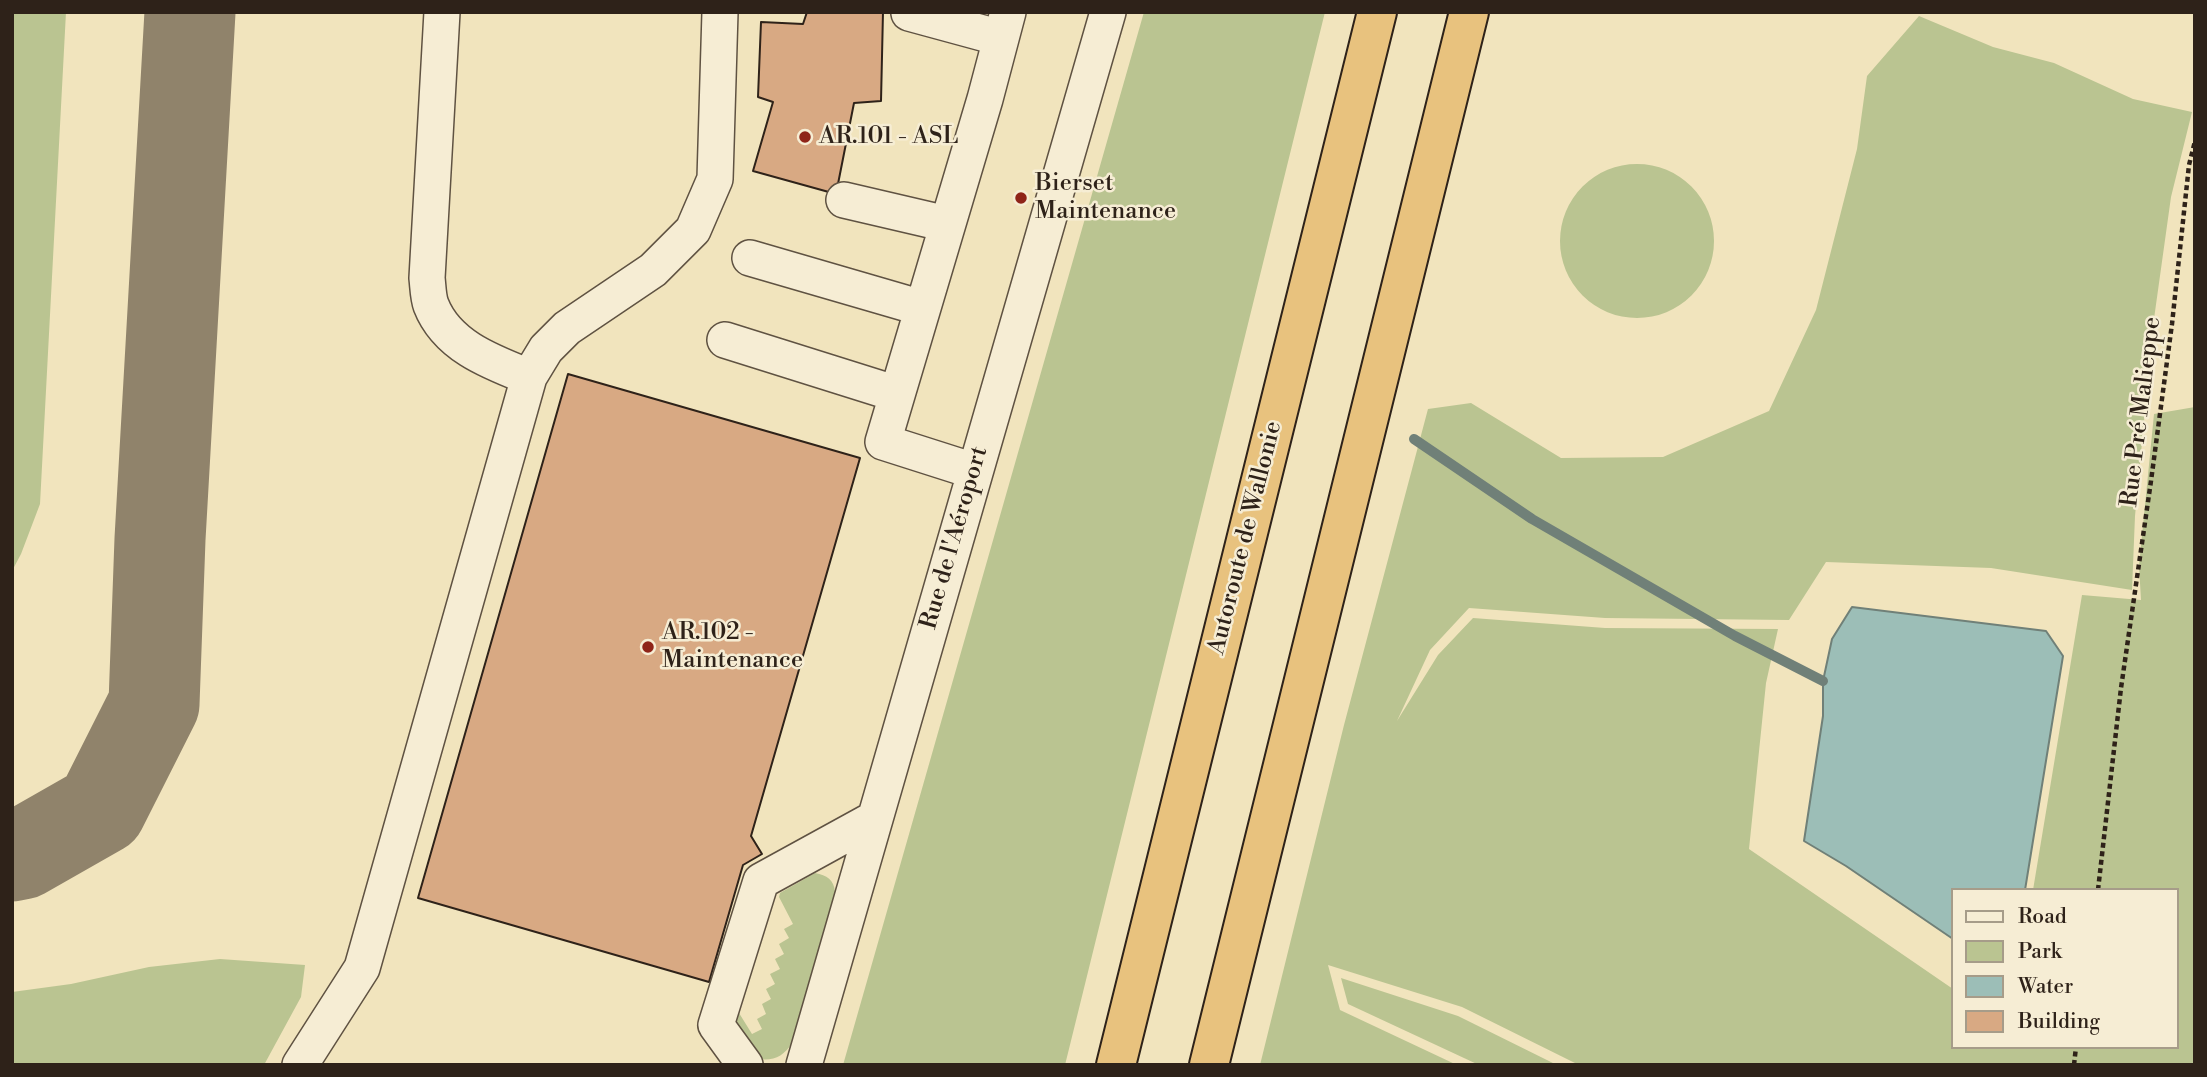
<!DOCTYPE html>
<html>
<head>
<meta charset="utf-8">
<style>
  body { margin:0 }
  #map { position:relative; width:2207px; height:1077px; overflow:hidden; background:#f1e4bd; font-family:"Libre Bodoni",serif }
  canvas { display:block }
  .frame { position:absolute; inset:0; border:14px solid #2e2219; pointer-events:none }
  .legend { position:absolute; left:1951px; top:888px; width:228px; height:161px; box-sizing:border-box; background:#f6edd4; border:2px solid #a69c89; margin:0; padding:9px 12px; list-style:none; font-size:21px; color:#2e2219 }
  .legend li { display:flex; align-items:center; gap:14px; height:35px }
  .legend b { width:35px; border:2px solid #a69c89 }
</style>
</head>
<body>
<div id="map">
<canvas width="2207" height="1077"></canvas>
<div class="frame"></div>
<ul class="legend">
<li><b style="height:9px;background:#f6edd4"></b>Road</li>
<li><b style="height:19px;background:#bac491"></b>Park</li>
<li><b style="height:19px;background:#9cbeb7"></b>Water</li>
<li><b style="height:19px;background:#d8a983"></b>Building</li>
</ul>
</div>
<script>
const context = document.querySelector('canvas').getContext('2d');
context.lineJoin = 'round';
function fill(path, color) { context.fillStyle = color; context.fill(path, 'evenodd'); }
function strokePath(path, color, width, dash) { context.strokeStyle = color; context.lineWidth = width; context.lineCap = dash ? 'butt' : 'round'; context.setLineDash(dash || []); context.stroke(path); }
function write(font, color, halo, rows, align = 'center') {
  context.font = font + ' "Libre Bodoni",serif'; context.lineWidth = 5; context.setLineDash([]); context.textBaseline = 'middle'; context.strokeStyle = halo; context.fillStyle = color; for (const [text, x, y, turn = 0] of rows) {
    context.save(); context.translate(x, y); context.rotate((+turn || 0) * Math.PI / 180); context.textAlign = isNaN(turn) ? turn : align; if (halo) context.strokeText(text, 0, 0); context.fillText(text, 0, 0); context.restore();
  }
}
fill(new Path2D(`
  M12,12H66L40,504L21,554L12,571Z
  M1144,12H1325L1065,1065H843Z
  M1919,16L1993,47L2054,63L2133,99L2192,112L2171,197L2153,326L2135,516L2132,590L1991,568L1826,562L1789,620L1605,618L1469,608L1430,650L1397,721L1438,655L1473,618L1605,628L1778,629L1766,683L1749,849L1953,989V1047H2177V890H2033L2082,595L2141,600L2139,566L2154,414L2195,407V1065H1579L1462,1007L1328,965L1340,1010L1457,1065H1260L1344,725L1428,409L1471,403L1561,458L1663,457L1769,411L1816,310L1857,149L1867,76Z
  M1560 241a77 77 0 1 1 154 0a77 77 0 1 1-154 0Z
  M815,873C827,875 834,880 835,892L792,1043C784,1056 774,1061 759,1059L734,1032L739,1013L752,1034L762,1029L757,1019L766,1014L762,1004L771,999L766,989L775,984L770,974L780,969L775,959L784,954L779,944L789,938L784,929L793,924L779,897L780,893Z
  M220,959L305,965L301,997L264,1065H12V992L71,984L149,967Z
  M1341,978L1458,1016L1557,1065H1479L1348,1004Z`), '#bac491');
const water = new Path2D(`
  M1852,607L2046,631L2063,656L2025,890H1953V939L1846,866L1804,841L1823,716V681L1832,639Z`);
fill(water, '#9cbeb7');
strokePath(water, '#708078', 2);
strokePath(new Path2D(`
  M1414,439L1532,519L1735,636L1823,681`), '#708078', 10);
strokePath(new Path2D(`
  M12,856L22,854L101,809L154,704L160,539L190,12`), '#90836b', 91);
const building = new Path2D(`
  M807,12H883L881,101L854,103L836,194L753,171L773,102L758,97L761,22L803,24Z
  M568,374L860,458L751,836L762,854L743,865L709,982L418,898Z`);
fill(building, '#d8a983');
strokePath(building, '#2e2219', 2);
const minor = new Path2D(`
  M442,12L427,278C428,286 428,297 431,305C447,346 491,362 529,377
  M909,13L1001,38
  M844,200L947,224
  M750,258L922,308
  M725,340L897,394
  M974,471L883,442L985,99L1008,12
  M300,1065L362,968L529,377L546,349L567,328L653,270L693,230L715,179L720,12
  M745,1065L716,1025L761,881L874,819
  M804,1065L1108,12`);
const highway = new Path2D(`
  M1116,1065L1377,12
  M1209,1065L1469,12`);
strokePath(minor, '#5f5242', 38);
strokePath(highway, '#2e2219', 42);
strokePath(new Path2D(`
  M2098,890L2121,688L2151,481L2172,324L2189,165L2195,141
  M2074,1065L2076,1047`), '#2e2219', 4.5, [5, 3.5]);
strokePath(minor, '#f6edd4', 35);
strokePath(highway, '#e8c27e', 38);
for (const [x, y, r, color] of [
  [805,137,7,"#8f2418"],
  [1021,198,7,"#8f2418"],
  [648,647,7,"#8f2418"]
]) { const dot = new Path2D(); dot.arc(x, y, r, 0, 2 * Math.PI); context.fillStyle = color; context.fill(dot); strokePath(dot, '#f6edd4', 2.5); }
write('24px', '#2e2219', '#f6edd4', [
  ["AR.101 - ASL",819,137],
  ["Bierset",1035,184],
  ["Maintenance",1035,212],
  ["AR.102 -",662,633],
  ["Maintenance",662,661]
], 'left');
write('24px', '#2e2219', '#f6edd4', [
  ["Rue Pré Malieppe",2142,412,-83],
  ["Rue de l'Aéroport",955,538,-74],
  ["Autoroute de Wallonie",1246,538,-76]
]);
</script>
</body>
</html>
